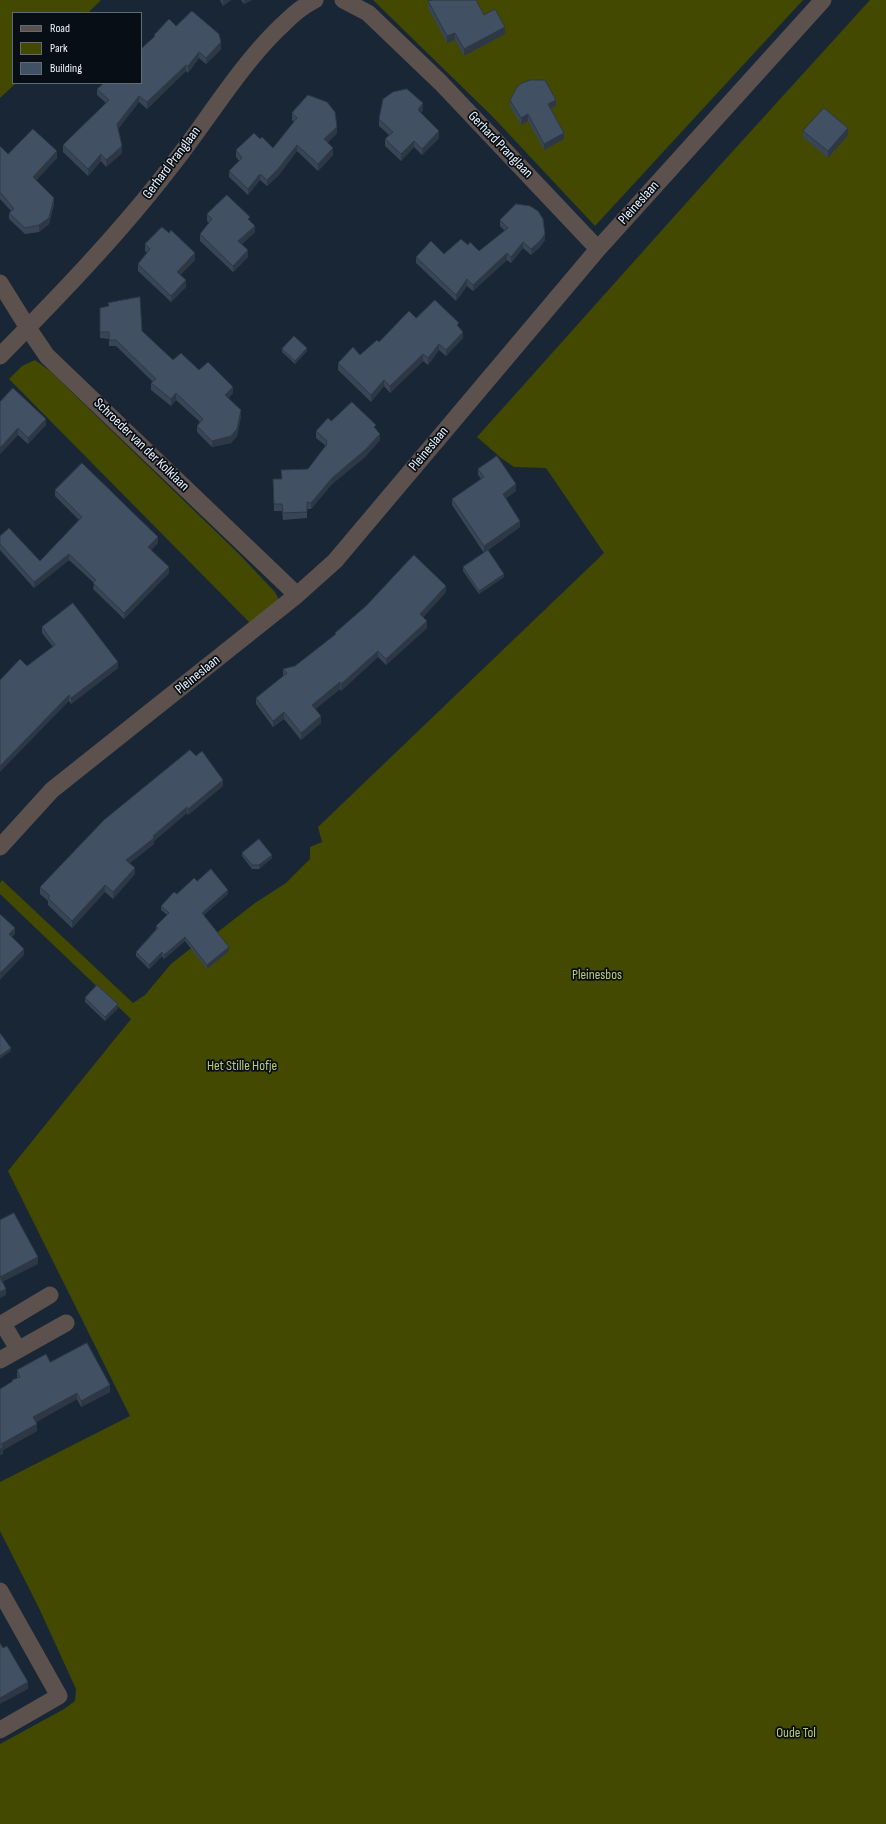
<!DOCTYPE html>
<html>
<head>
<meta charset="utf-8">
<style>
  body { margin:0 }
  #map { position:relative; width:886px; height:1824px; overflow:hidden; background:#182636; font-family:"Sofia Sans Condensed",sans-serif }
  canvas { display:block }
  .legend { position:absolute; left:12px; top:12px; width:130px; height:72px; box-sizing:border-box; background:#080e15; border:1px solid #636a72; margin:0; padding:5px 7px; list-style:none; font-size:12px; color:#ecf4fd }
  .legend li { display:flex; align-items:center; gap:8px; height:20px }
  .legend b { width:20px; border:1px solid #636a72 }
</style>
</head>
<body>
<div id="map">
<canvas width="886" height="1824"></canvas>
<ul class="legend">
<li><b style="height:5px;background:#5c514d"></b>Road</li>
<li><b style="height:11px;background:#444900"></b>Park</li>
<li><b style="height:11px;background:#415062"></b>Building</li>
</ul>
</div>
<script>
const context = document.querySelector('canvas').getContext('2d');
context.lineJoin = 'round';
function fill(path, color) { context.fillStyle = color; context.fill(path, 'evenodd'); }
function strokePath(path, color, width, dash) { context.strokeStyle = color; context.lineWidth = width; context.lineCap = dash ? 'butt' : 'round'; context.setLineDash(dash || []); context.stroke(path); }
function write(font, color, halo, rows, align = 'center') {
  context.font = font + ' "Sofia Sans Condensed",sans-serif'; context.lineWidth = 3.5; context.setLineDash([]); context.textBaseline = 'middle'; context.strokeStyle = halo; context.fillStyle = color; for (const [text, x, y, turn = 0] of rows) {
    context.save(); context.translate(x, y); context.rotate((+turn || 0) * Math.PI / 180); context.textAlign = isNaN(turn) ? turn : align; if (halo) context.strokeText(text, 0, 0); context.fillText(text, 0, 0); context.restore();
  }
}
fill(new Path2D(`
  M0,0H101L88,13H13V83H16L0,98Z
  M373,0H803L595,226L492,116Z
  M870,0H886V1824H0V1744L64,1709L75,1701L76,1689L38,1606L0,1531V1482L130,1416L8,1171L131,1019L0,894V883L2,880L133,1003L145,995L171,964L190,949L205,942L255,903L286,883L310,859V847L322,842L318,827L604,553L546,468L514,467L501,458L477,437L722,163Z
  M35,360L50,371L239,554L275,592L279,600L251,624L9,379L22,366Z`), '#444900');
strokePath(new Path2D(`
  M343,0L368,13L441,83L598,249
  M0,283L28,328L47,356L297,595
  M0,356C59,296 118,235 169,169C206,123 235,72 277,30C290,18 299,8 315,0
  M0,847L52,790L297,595L335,561L598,249L823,0
  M3,1324L18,1349
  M0,1325L50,1295
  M0,1360L66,1323
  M0,1591L59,1696L0,1730`), '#5c514d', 17);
fill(new Path2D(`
  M220,0H231L223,6Z
  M241,0H252L244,4Z
  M428,1L484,15L505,34L464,56L455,40L447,43L428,8Z
  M176,26L221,49L206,64L199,58L188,73L186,71L147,109L139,102L118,129L122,153L106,167L101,161L88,176L63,152V145L106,103L97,95V89L154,37V35Z
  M510,100L556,106L551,109L564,139L544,150L528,121L521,125L510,106Z
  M423,110L421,113L439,138L422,155L414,147L401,161L385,146V139L389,135L379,126V119Z
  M292,113L337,133L327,143L333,155L318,171L297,151L278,176L267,186L260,180L248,195L229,177V171L239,161L236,157V150L260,139L273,148L294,122L292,120Z
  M803,131L848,135L828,158L803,137Z
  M0,146L8,154L57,158L36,180L54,204L49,224L39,232L25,234L9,219V213L11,211L0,199Z
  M207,214L250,221L255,232L242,244L248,257L233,272L200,241V234L209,223L207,221Z
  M500,220L545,240L540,247L531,255L523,248L511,263L507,260L473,291L467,286L456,301L416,263V257L444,254L468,245L479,251L505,231L500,226Z
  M145,244L195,260L180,275L186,287L171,302L138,271V264L147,253L145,251Z
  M108,303L142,331L173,360L199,370L233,393L228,398L241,417L237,436L231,443L212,447L197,432V426L200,422L176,400L171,406L151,390V383L153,382L116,346H109V339L100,338V308L108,306Z
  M416,318L459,327L463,338L446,356L439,350L428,365L423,361L390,393L384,386L371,402L338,370V363L360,355Z
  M282,349L307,351L295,364L282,352Z
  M0,402L46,425L28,444L18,435L0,454Z
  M331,421L376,429L380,440L365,457L332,484L311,509H307V518L283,520L282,511H274L273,479H281L308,469L326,446L316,438V431Z
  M478,469L516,491L506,498L520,527L484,553L452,505V499L481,479L478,475Z
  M55,490L158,543L151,550L169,573L124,619L93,589L94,583L69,560L34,588L0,550V536L40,561L79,520L55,496Z
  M463,567L504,577L479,594L463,571Z
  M446,592L423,617L427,628L386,665L378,657L341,691L340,689L315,709L321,723L301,740L284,719L273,727L256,704V698L283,676V669L295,666L335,635V633Z
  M42,627L118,668L71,704L69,701L27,666L53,647L42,633Z
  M223,786L188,815L187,813L154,841V844L130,863L135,874L113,899L105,892L72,928L48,905V901L40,894V887Z
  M242,853L272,858L259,869H252L242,856Z
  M197,881L228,894L203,915L229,951L207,969L185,941L164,959L162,956L149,969L136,956V952L156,929V926L167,915L161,910V906L177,894Z
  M85,998L118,1008L105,1021L85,1002Z
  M50,1362L110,1392L81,1407L77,1399L36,1422L37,1431L3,1450V1454L0,1455L12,1380L17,1378V1370Z`), '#384554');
fill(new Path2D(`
  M223,0H231L223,6Z
  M244,0H252L244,4Z
  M505,27V34L464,56V49Z
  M455,33V40L447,43V36Z
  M221,42V49L206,64V58Z
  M199,52V58L188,73V66Z
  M186,65V71L147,109V102Z
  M139,96V102L117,130V124Z
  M556,100V106L548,110V104Z
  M423,103V110L418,116V110Z
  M528,114V121L521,125V118Z
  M337,127V133L324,146V139Z
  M848,128V135L828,158V151Z
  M439,131V138L422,155V149Z
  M564,133V139L544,150V144Z
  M414,141V147L401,161V154Z
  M297,145V151L278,176L267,186V180Z
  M122,146V153L106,167V160Z
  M333,148V155L318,171V164Z
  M57,151V158L33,184V177Z
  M101,154V161L88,176V169Z
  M260,174V180L248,195V189Z
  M54,198V204L49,224L39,232V225Z
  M255,226V232L238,248V241Z
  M545,234V240L540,247L531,255V249Z
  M523,242V248L511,263V257Z
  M248,250V257L233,272V266Z
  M195,253V260L177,278V272Z
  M507,253V260L473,291V285Z
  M467,279V286L456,301V295Z
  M186,280V287L171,302V296Z
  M463,332V338L446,356V350Z
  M439,344V350L428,365V358Z
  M307,348V351L295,364V361Z
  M423,354V361L390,393V386Z
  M384,380V386L371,402V395Z
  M233,387V393L225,402V395Z
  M176,393V400L171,406V399Z
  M241,410V417L237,436L231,443L212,447V441Z
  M46,419V425L28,444V438Z
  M18,428V435L0,454V448Z
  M380,434V440L365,457L332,484L311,509V503L332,478Z
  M516,484V491L503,500V494Z
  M520,521V527L484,553V546Z
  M158,537V543L148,553V547Z
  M69,554V560L34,588V582Z
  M169,567V573L124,619V613Z
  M504,574V577L479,594V591Z
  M446,586V592L420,621V614Z
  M427,621V628L386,665V659Z
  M378,651V657L341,691V684Z
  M118,662V668L71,704V698Z
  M340,682V689L312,712V705Z
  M69,695V701L0,772V766Z
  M284,712V719L273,727V721Z
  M321,716V723L301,740V733Z
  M223,780V786L188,815V809Z
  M187,807V813L154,841V844L126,866V860L153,836Z
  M272,855V858L259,869V865Z
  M135,868V874L113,899V892Z
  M105,885V892L72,928V921Z
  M228,890V894L202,917V913Z
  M15,928V934L9,941V934Z
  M185,937V941L164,959V955Z
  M229,947V951L207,969V965Z
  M24,949V955L0,980V973Z
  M162,952V956L149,969V965Z
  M118,1004V1008L105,1021V1017Z
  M11,1048V1051L0,1059V1056Z
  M38,1257V1264L0,1283V1277Z
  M6,1289V1295L0,1298V1292Z
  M110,1385V1392L81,1407V1401Z
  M77,1393V1399L33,1424V1417Z
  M37,1424V1431L3,1450V1454L0,1455L1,1444Z
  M28,1682V1689L0,1704V1698Z`), '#2e3845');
const building = new Path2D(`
  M434,0H476L484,15L495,9L505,27L464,49L455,33L447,36L428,1Z
  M192,11L219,34L221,42L206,58L199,52L188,66L186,65L147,102L139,96L117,124L122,146L106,160L101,154L88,169L63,145L109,100L97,89L104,83H141V49L155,36L154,35L169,19L176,26Z
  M531,80H545L556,100L548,104L564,133L544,144L528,114L521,118L510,100L517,87L522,83Z
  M407,89L423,103L418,110L439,131L422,149L414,141L401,154L385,139L393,132L379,119L383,99L393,92Z
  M308,95L327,102L335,112L337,127L324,139L333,148L318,164L297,145L278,169L267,180L260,174L248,189L229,171L242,158L236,150L254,133L260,139L262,137L273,148L297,118L292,113Z
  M824,108L848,128L828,151L803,131Z
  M33,129L57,151L33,177L54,198L49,218L39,225L25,228L9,213L14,209L2,194L0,193V146L8,154Z
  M227,195L250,217L248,219L255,226L238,241L248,250L233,266L200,234L212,219L207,214Z
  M516,204L530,206L538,211L543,219L545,234L540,241L531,249L523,242L511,257L507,253L473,285L467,279L456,295L416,257L431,241L444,254L461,239L468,245L470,242L479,251L508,228L500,220Z
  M162,227L169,233L171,230L195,253L177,272L186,280L171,296L138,264L150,249L145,244Z
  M140,297L142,331L173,360L181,353L199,370L208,362L233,387L225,395L241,410L237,429L231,436L212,441L197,426L203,419L176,393L171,399L151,383L156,379L116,340H109V332H100V308L109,306L108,303Z
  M435,300L459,323L457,325L463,332L446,350L439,344L428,358L423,354L390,386L384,380L371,395L338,363L353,347L360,355L377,340L379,342L409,311L416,318Z
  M294,336L307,348L295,361L282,349Z
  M13,388L46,419L28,438L18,428L0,448V402Z
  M352,402L376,425L374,427L380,434L365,450L332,478L311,503L307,502V512L283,513L282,504H274L273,479H282L281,470L308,469L327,444L326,443L327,441L316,431L328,418L331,421Z
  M497,456L516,484L503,494L520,521L484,546L452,499L484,477L478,469Z
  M82,463L158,537L148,547L169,567L124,613L93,583L96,580L69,554L34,582L0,544V536L9,528L40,561L82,517L55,490Z
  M488,550L504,574L479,591L463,567Z
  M414,555L446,586L420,614L427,621L386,659L378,651L341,684L340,682L312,705L321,716L301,733L284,712L273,721L256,698L287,673L283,669L295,666L336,634L335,633L366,606Z
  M73,603L118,662L71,698L69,695L0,766V680L20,659L27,666L55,645L42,627Z
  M190,750L196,756L202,751L223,780L188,809L187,807L153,836L154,838L126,860L135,868L113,892L105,885L72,921L48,898L50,896L40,887L104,820Z
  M259,839L272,855L259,865H252L242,853Z
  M211,869L228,890L202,913L229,947L207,965L185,937L164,955L162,952L149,965L136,952L158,928L156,926L169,913L161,906L174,892L177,894L194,878L197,881Z
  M0,914L15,928L9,934L24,949L0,973Z
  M97,985L118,1004L105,1017L85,998Z
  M0,1033L11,1048L0,1056Z
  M14,1213L38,1257L0,1277V1220Z
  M0,1277L6,1289L0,1292Z
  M87,1343L110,1385L81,1401L77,1393L33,1417L37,1424L1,1444L3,1447L0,1449V1389L13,1381L12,1380L20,1377L17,1370L46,1354L50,1362Z
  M0,1643L3,1648L7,1646L28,1682L0,1698Z`);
fill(building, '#415062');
strokePath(building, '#2e3845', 1);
write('14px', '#ecf4fd', '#080e15', [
  ["Gerhard Pranglaan",500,145,46],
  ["Gerhard Pranglaan",172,163,-53],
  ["Pleineslaan",639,203,-48],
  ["Schroeder van der Kolklaan",141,445,44],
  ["Pleineslaan",429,449,-50],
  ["Pleineslaan",198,675,-39]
]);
write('14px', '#bfca6a', '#080e15', [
  ["Pleinesbos",597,975],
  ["Het Stille Hofje",242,1066],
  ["Oude Tol",796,1733]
]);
</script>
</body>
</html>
